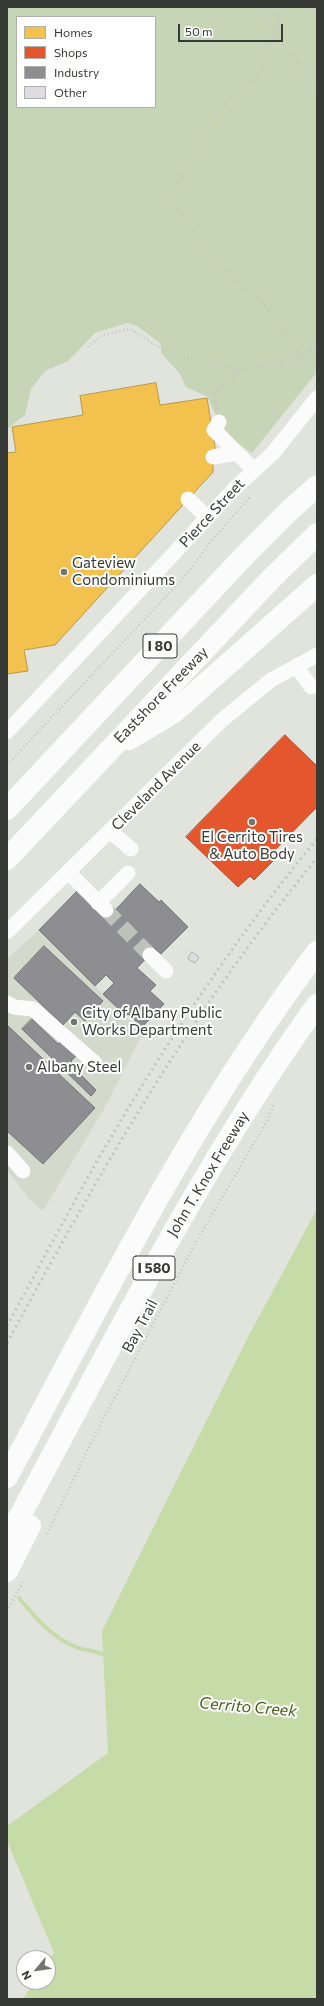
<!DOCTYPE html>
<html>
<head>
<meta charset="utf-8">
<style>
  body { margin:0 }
  #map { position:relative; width:324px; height:2006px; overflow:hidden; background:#e0e4dc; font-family:Commissioner,sans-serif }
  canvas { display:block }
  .frame { position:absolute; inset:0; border:8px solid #373a34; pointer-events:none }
  .legend { position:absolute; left:16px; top:16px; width:140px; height:92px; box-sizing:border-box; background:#fff; border:1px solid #afb0ae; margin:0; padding:5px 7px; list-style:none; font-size:12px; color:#373a34 }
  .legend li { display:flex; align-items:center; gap:8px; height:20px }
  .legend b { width:20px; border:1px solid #afb0ae }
  .north { position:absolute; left:16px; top:1950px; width:40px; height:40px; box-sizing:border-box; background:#fff; border:1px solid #afb0ae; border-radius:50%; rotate:241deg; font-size:11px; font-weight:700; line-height:16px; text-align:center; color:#373a34 }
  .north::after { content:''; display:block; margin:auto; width:14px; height:18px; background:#72766f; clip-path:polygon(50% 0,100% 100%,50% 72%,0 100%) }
  .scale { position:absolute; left:178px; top:24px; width:105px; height:18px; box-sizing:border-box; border:2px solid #373a34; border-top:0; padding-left:5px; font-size:12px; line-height:14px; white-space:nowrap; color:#373a34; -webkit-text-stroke:3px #fff; paint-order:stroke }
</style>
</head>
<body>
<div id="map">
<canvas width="324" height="2006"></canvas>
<div class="frame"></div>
<ul class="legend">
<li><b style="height:11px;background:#f2c14e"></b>Homes</li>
<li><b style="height:11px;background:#e4572e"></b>Shops</li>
<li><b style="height:11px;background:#8d8d92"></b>Industry</li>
<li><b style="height:11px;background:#dedbe1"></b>Other</li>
</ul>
<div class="north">N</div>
<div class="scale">50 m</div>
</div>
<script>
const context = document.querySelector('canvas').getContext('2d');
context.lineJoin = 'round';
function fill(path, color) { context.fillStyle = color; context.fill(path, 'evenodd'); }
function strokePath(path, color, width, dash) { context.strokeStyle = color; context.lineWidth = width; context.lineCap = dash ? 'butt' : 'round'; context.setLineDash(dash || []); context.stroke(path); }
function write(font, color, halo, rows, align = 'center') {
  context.font = font + ' Commissioner,sans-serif'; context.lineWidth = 4; context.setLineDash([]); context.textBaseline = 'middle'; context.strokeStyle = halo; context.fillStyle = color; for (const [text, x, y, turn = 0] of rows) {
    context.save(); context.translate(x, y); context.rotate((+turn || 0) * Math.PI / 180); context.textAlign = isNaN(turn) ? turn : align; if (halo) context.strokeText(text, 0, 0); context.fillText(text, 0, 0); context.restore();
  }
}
fill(new Path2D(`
  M39,930L143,1033L104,1109L43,1211L30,1200L7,1170V959Z`), '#d3dacc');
fill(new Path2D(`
  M7,7H317V372L252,453C230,440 216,421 208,397L186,387L180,374L162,354L160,343L137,326L127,323L95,333L68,361L45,371L31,389L25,415L7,429ZM17,17H155V107H17Z`), '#c6d5b5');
fill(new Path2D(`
  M317,1209V1999H23L34,1982H48V1962L54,1953L7,1841V1826L108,1753L102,1631L249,1335Z`), '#c5dca8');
const homes = new Path2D(`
  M156,383L160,405L207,398L216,453H213V472L55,645L24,650L28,671L7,674V453L16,452L12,427L83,415L80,396Z`);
fill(homes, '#f2c14e');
strokePath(homes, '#ba9846', 1);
const shops = new Path2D(`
  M285,735L317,766V807L268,857L273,861L254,880L250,876L238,887L186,837Z`);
fill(shops, '#e4572e');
strokePath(shops, '#b04e30', 1);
const industry = new Path2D(`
  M140,884L159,902L161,900L188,927L161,954L155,949L137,968L156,985L150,991L164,1004L142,1027L128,1014L126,1016L103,994L114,983L106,975L95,986L39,930L78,890L110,907L114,911Z
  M44,946L103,1001L85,1021L75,1012L63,1025L14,978Z
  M32,1019L58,1044L62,1040L77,1055L71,1061L82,1073L80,1074L96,1090L91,1096L22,1029Z
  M7,1025L95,1108L43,1164L7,1131Z`);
fill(industry, '#8d8d92');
strokePath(industry, '#737476', 1);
strokePath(new Path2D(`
  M19,1598C36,1618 51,1637 76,1647C85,1651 97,1650 106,1656`), '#c5dca8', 4);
const building = new Path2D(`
  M192,952L199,957L195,963L188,959Z`);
fill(building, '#dedbe1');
strokePath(building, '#b0b1af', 1);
strokePath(new Path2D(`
  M106,910L150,955`), '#bec2ba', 15, [15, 8]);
strokePath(new Path2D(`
  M259,7L273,32L317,90
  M282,7L263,68L217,112L192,153L172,201L216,263L263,302L300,357
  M88,347L101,336L130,329L174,356L242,370
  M217,409L214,392L242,370L300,357L317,348
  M7,765L187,574L212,540L249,498L247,496
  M47,1534L95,1435L196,1242L267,1121L274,1103
  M7,1611L23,1581`), '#c4c5c3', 2.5, [1, 3]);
strokePath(new Path2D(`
  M219,422L214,430L254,470
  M213,457L237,453
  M188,499L207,517
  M296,666L311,687
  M7,732L235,488L273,453L317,398
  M110,831L131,849
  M68,872L106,910
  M98,903L128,873
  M7,932L222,720L271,680L317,655
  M150,955L166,971
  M7,1003L14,1007L33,1009L95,1063
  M7,1153L23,1171`), '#fafbfa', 15);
strokePath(new Path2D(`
  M129,739L174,712L317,585
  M7,809L245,555L290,510L317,486
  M7,859L271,579L317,534
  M7,1477C103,1298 194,1115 317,952
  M7,1540C105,1359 197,1172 317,1005
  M7,1571L30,1526`), '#fafbfa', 22);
strokePath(new Path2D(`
  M7,1326C45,1256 82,1185 123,1117C181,1020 245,926 317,839
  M7,1343C99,1173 193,1008 317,858`), '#c4c5c2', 3, [2, 4]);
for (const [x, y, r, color] of [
  [64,572,4,"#72766f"],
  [252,822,4,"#72766f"],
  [74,1022,4,"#72766f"],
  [29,1067,4,"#72766f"]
]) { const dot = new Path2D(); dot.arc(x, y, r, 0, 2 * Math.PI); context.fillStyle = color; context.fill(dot); strokePath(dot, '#fff', 1.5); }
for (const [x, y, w] of [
  [160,646,34],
  [154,1268,42]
]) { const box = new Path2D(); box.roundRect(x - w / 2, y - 12, w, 24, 3); context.fillStyle = '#fff'; context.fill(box); strokePath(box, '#373a34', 1); }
write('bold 14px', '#373a34', null, [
  ["I 80",160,646],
  ["I 580",154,1268]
]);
write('15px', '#373a34', '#fff', [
  ["Pierce Street",212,513,-47],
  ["Eastshore Freeway",161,695,-46],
  ["Cleveland Avenue",156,786,-45],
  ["John T. Knox Freeway",208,1174,-59],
  ["Bay Trail",140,1326,-62]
]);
write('15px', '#373a34', '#fff', [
  ["Gateview",72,563],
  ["Condominiums",72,580],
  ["El Cerrito Tires",252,837,"center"],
  ["& Auto Body",252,854,"center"],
  ["City of Albany Public",82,1013],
  ["Works Department",82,1030],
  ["Albany Steel",37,1067]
], 'left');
write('italic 16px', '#455f14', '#fff', [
  ["Cerrito Creek",248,1707,5]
]);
</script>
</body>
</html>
